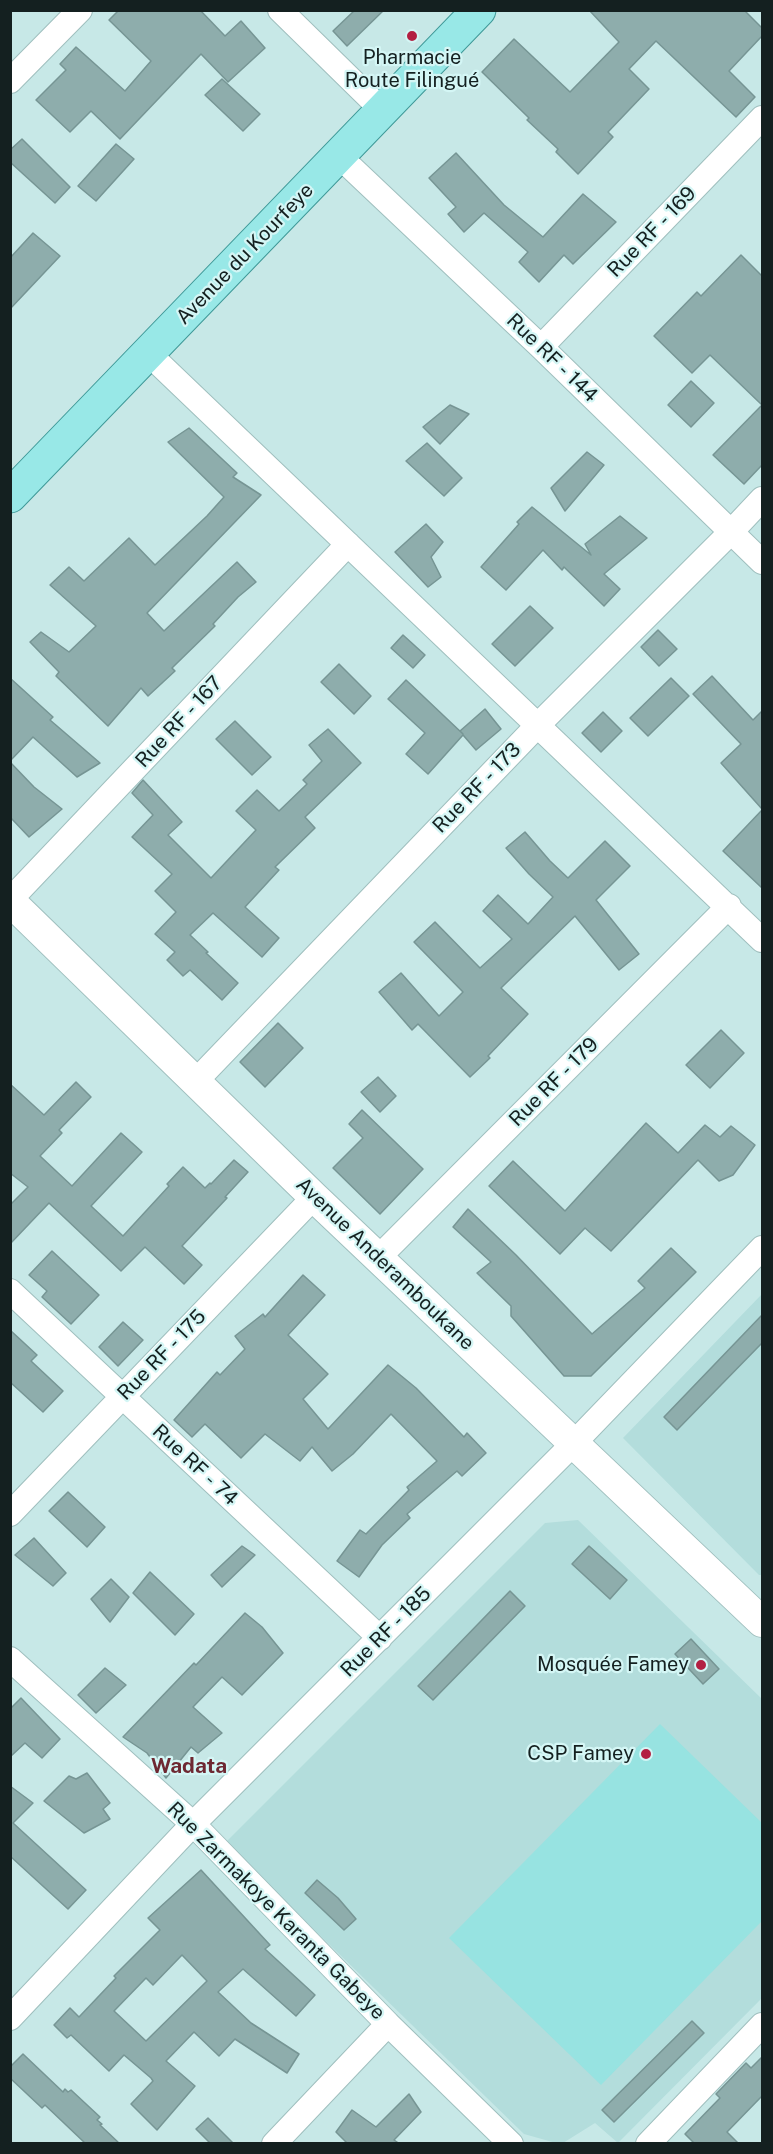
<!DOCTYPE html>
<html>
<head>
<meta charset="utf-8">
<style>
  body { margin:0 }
  #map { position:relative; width:773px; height:2154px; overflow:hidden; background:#c7e8e7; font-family:"Public Sans",sans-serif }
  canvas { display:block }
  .frame { position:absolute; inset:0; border:12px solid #142020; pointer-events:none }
</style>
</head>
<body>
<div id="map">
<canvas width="773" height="2154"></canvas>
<div class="frame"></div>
</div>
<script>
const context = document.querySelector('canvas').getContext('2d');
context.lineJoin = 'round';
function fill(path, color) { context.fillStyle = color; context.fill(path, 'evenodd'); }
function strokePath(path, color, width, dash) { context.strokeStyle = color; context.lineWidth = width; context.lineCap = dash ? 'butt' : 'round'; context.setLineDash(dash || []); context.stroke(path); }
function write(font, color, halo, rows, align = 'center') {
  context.font = font + ' "Public Sans",sans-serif'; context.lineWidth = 4.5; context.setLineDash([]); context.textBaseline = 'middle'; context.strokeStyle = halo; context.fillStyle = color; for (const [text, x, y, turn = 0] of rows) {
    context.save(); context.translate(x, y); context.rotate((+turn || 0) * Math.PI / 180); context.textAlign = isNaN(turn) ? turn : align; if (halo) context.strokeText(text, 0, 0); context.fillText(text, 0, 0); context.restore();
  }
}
fill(new Path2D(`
  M762,1294V1575H759L623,1438Z
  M578,1520L762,1699V1998L618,2143L595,2123L563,2143H556L524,2134L225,1843L545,1523Z`), '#b3dddc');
fill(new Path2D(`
  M660,1724L762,1823V1921L601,2085L449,1938Z`), '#97e3e1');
const building = new Path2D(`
  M119,10H200L225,36L241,21L265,48L228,82L201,54L120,139L91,111L70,132L36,100L66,70L60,64L76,47L125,91L151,61L109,20Z
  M355,10H384L347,46L333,31Z
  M589,10H744L762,28V36L729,71L755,97L736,117L656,41L629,69L649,89L608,132L613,137L578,174L556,152L558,149L527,120L529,118L482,72L514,39L570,92L619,42Z
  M222,79L260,114L243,131L205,95Z
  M22,139L70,187L55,203L10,162V150Z
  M116,144L134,159L96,201L78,186Z
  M456,153L504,205L543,237L583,194L616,222L573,264L564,255L539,282L519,262L528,252L484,213L464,232L448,214L456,207L429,178Z
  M33,233L60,256L10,309V258Z
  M741,255L762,276V465L744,484L713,455L762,405L710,355L692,373L654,336L697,292L701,296Z
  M691,381L714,403L691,427L668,405Z
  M450,405L469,414L440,444L423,427Z
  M189,428L237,473L233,477L261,495L147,613L164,631L237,562L256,582L238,597L213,624L215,626L172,668L175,671L148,696L141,688L108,726L56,676L59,672L30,642L41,632L69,652L96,626L50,585L69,567L84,581L129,538L155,565L207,516L224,497L168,442Z
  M427,443L462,478L444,496L406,461Z
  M587,452L604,465L565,511L551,488Z
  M532,507L591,555L585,544L620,516L647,538L604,574L620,589L604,606L564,567L562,570L543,550L506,590L481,567L519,524L517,522Z
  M426,524L443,542L431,557L441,577L428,587L395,552Z
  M530,606L553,628L515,666L492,644Z
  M658,630L677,649L659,666L641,647Z
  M403,635L425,655L413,668L391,648Z
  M339,664L371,696L354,714L321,682Z
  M712,676L753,720L762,711V809L721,763L741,744L693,694Z
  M10,678L53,717L50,720L100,763L77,777L33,737L10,761Z
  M671,678L689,696L648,736L630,718Z
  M406,680L463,734L460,731L485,709L501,729L476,750L463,735L428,774L406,754L425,733L388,699Z
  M603,712L622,731L601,752L582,733Z
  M235,721L271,757L252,775L216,739Z
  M328,729L361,763L305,817L315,828L275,867L279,870L245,907L279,938L262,957L213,913L190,935L208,952L206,953L238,983L222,1000L190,970L183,976L167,960L175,952L155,934L176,912L155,891L172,874L132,837L153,815L132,793L143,780L182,822L168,835L211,878L256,830L236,811L257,790L279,811L307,784L303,780L322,761L309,745Z
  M10,762L34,787L62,809L29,837L10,817Z
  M762,810V888L723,851Z
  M525,832L550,861L568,878L605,841L630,866L596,900L639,954L619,970L575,916L501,988L528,1014L488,1056L490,1058L470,1077L418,1024L412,1030L379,992L401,973L439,1016L463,992L414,942L435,922L480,968L512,939L483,911L498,895L528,924L553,897L529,874L506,848Z
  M278,1023L303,1048L265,1087L240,1062Z
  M721,1030L744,1053L710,1088L686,1065Z
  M378,1077L396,1096L380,1112L361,1092Z
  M76,1082L91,1097L59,1130L62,1133L40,1156L72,1186L121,1133L142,1152L91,1206L123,1236L169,1186L167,1184L183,1167L205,1188L210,1183L211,1184L234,1160L248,1172L225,1197L227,1198L182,1246L202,1265L184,1284L145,1247L121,1271L49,1203L10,1244V1205L28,1187L10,1173V1084L44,1115Z
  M362,1110L423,1169L380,1214L333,1168L363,1138L349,1124Z
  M646,1123L678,1153L705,1125L720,1137L731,1126L755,1145L733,1175L719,1181L698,1160L611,1251L585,1228L560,1254L489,1186L513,1161L565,1211Z
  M468,1209L516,1255L592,1334L645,1288L638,1281L671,1248L696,1272L591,1376H564L511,1316V1306L477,1273L491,1262L453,1227Z
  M52,1251L99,1295L71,1324L42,1297L47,1291L29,1275Z
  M303,1275L325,1295L288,1335L328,1374L303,1399L328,1429L388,1365L416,1388L464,1437L467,1433L486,1453L462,1476L457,1471L407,1514L410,1518L382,1545L359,1577L337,1561L360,1530L366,1534L409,1490L407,1487L437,1461L391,1414L353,1454L332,1471L312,1447L300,1461L265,1434L241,1458L205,1424L192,1437L174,1420L217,1372L220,1375L245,1349L235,1336L263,1314L265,1317Z
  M762,1315V1343L677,1430L664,1417Z
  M123,1322L143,1340L118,1366L99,1347Z
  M10,1330L37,1355L31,1361L63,1391L43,1412L10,1382Z
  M68,1492L105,1527L87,1547L49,1511Z
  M34,1538L66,1573L53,1586L15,1555Z
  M242,1546L255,1555L222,1587L211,1575Z
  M589,1546L627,1580L610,1599L572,1564Z
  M150,1572L194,1614L175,1635L133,1593Z
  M111,1579L129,1597L110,1622L91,1599Z
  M510,1591L525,1606L433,1700L418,1686Z
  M245,1613L262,1627L283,1653L242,1695L222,1677L193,1707L222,1733L198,1753L191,1747L166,1778L147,1753L123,1737L194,1663L196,1665Z
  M691,1639L719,1669L703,1684L675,1654Z
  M105,1668L126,1685L96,1713L78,1695Z
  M21,1698L60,1739L42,1758L25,1743L10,1757V1709Z
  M87,1773L110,1803L103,1809L110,1819L84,1833L44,1801L69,1776L76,1779Z
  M10,1786L33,1803L13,1823L86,1890L68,1909L10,1856Z
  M201,1870L270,1945L265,1949L315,1995L296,2016L243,1969L218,1992L251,2023L299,2054L287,2073L235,2039L219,2056L194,2032L166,2061L195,2086L157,2130L131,2104L153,2081L151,2078L124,2055L109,2071L71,2035L67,2038L54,2025L70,2008L79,2017L116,1978L114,1976L160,1930L148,1918ZM182,1955L207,1981L146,2041L114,2011L146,1978L153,1985Z
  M317,1880L338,1898L356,1919L344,1930L305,1893Z
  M692,2021L704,2033L614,2122L602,2110Z
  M23,2054L63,2092L65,2089L68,2092L71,2090L100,2117L97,2120L102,2124L100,2125L120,2144H86L45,2105L42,2108L10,2078V2067Z
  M762,2057V2096L727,2132L739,2144H695L685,2134L720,2098L716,2094L746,2063L751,2068Z
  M409,2094L421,2112L394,2140L400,2144H348L336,2132L352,2110L376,2127Z
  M208,2118L234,2144H211L196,2129Z`);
fill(building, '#8eadac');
strokePath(building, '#769594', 1.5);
const minor = new Path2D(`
  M280,10L382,110
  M10,81L80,10
  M339,156L541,347L762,562
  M541,347L762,118
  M149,354L762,940
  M10,900L348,544
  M195,1082L538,725L731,532L762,499
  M378,1258L729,906
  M10,1291L380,1638
  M10,1514L314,1197
  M10,1659L193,1824L388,2024L511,2144
  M10,2018L193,1824L574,1443L762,1248
  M274,2144L388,2024
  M648,2144L762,2025`);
const tertiary = new Path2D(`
  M10,901L314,1197L762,1622`);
const primary = new Path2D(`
  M10,496L479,10`);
strokePath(minor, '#9fbfbe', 26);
strokePath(tertiary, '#9fbfbe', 32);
strokePath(primary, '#3e9897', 35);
strokePath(minor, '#fff', 24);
strokePath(tertiary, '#fff', 30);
strokePath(primary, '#98e8e7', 33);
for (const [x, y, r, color] of [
  [412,36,6,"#b32042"],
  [701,1665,6,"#b32042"],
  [646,1754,6,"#b32042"]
]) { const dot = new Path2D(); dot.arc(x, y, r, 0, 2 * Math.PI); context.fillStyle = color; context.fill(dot); strokePath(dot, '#d4f6f5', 2); }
write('20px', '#142020', '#d4f6f5', [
  ["Pharmacie",412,58,"center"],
  ["Route Filingué",412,81,"center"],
  ["Mosquée Famey",689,1665],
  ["CSP Famey",634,1754]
], 'right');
write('20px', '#142020', '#d4f6f5', [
  ["Rue RF - 169",652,232,-46],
  ["Avenue du Kourfeye",245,254,-46],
  ["Rue RF - 144",552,358,44],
  ["Rue RF - 167",179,722,-47],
  ["Rue RF - 173",477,788,-46],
  ["Rue RF - 179",554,1082,-45],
  ["Avenue Anderamboukane",385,1264,44],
  ["Rue RF - 175",162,1355,-46],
  ["Rue RF - 74",195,1465,43],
  ["Rue RF - 185",386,1632,-45],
  ["Rue Zarmakoye Karanta Gabeye",276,1911,45]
]);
write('bold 21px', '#6e2832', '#d4f6f5', [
  ["Wadata",189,1767]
]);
</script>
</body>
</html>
